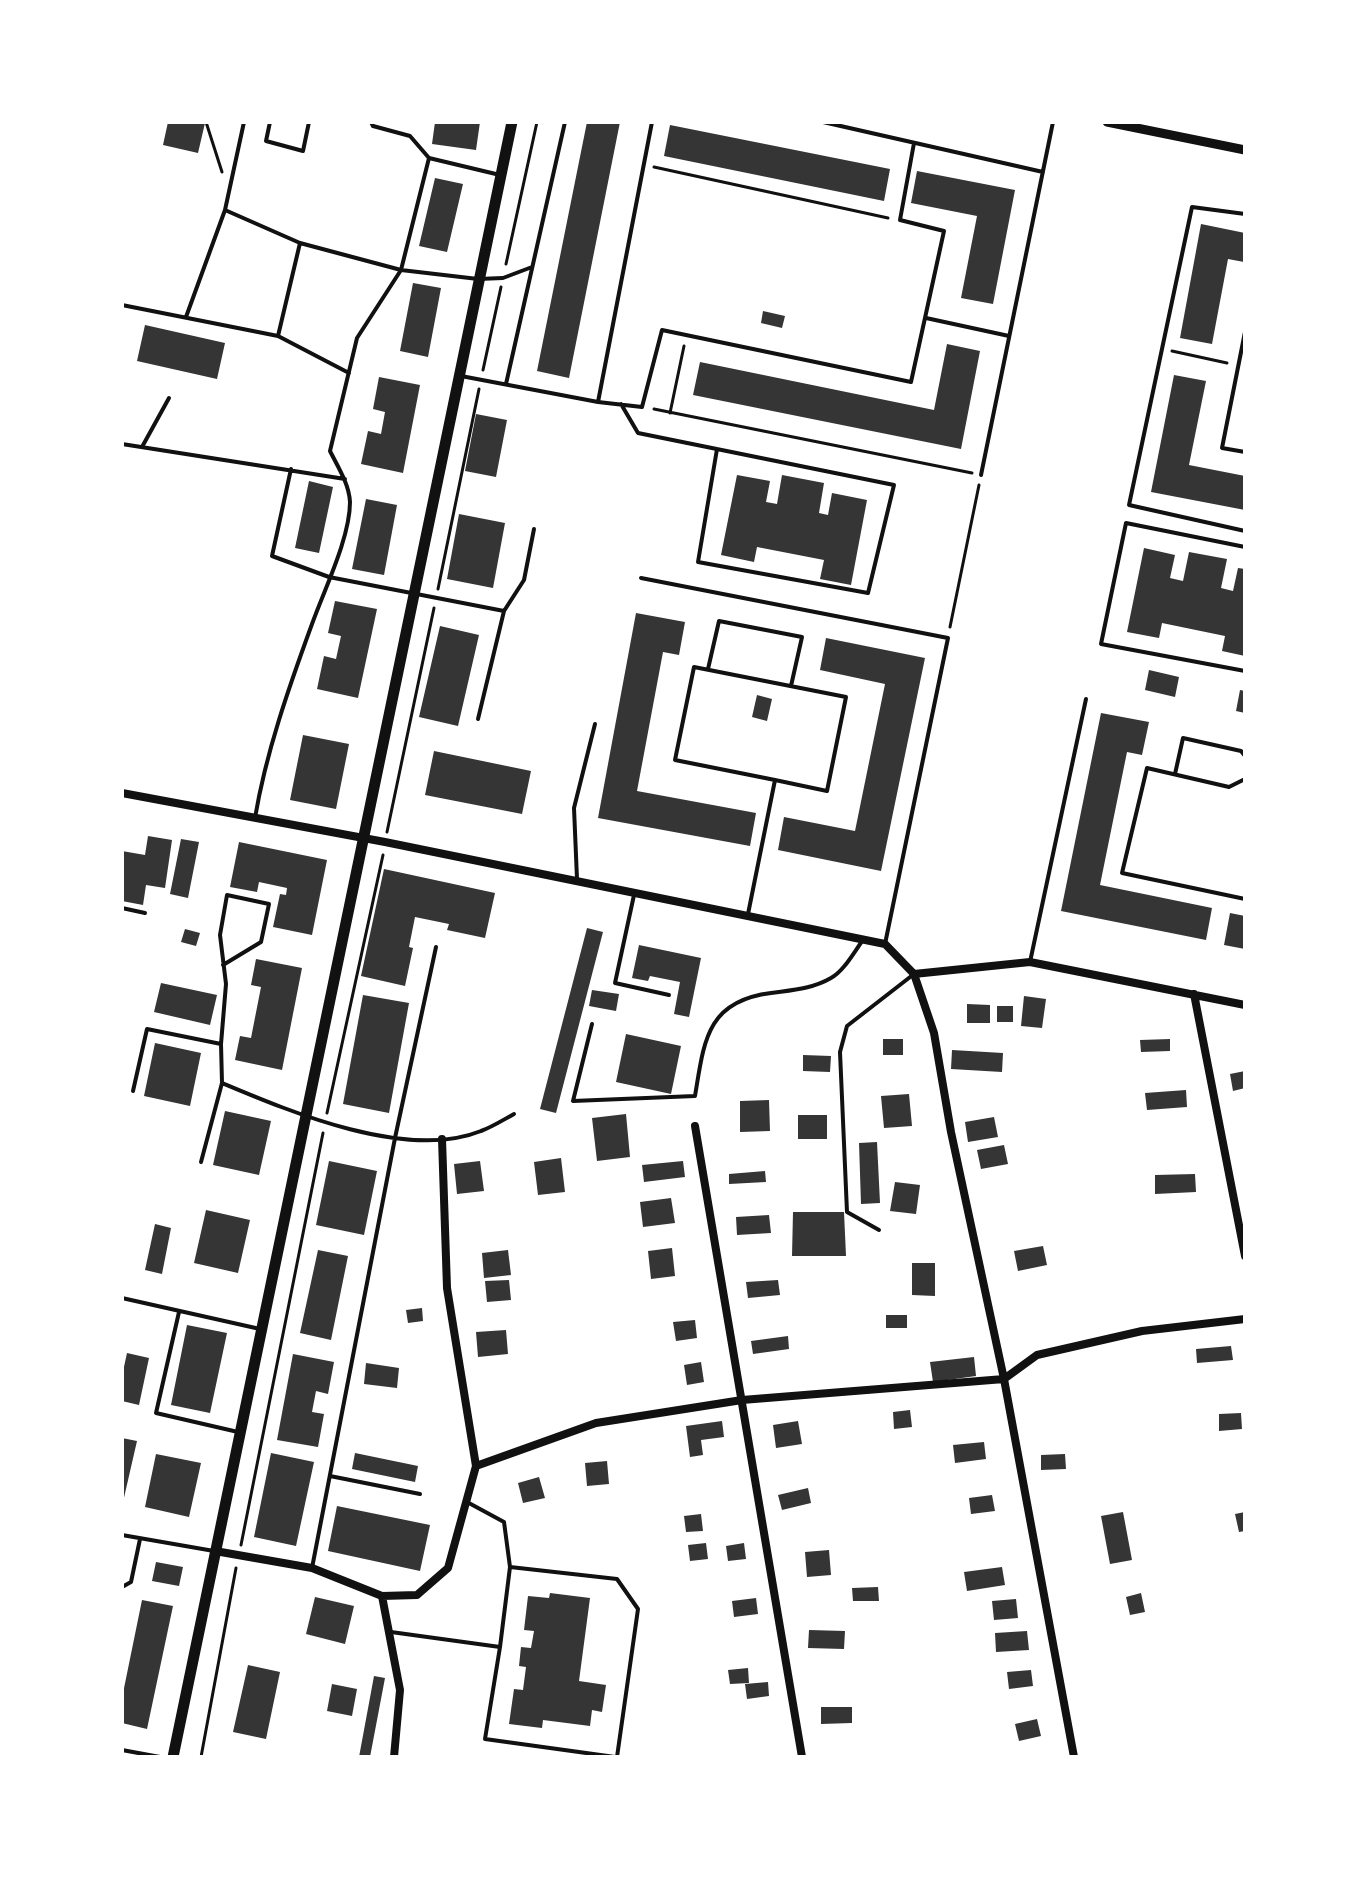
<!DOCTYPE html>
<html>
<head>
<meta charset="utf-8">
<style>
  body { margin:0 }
  #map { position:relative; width:1367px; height:1879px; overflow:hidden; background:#fff; font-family:Arial,sans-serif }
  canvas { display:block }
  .frame { position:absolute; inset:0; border:124px solid #fff; pointer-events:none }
</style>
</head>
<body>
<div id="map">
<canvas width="1367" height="1879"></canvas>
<div class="frame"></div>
</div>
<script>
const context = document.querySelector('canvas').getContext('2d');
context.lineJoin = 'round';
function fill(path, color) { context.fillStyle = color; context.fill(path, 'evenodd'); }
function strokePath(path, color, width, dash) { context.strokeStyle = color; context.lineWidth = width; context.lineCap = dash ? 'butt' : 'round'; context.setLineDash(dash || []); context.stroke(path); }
fill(new Path2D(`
  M168,122L205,123L198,153L163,145Z
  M435,122H480L476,150L432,144Z
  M587,122H620L569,378L537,371Z
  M670,125L890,169L884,201L664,156Z
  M917,171L1015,190L993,304L961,298L977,216L911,203Z
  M435,178L463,184L447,252L419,246Z
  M1201,224L1245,233L1244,262L1228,259L1212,344L1180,338Z
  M413,283L441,288L428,357L400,351Z
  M763,311L785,316L782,328L761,323Z
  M145,325L225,343L217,379L137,361Z
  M947,344L980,351L961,449L693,395L700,362L934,410Z
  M1174,375L1206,381L1189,465L1245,476V510L1151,492Z
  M379,377L420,385L403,473L361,464L368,431L381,434L385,412L373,409Z
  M476,414L507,420L496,477L465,471Z
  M737,475L770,481L766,502L777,504L782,475L824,483L819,513L828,515L832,493L867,500L851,585L820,579L824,560L757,547L754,562L721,555Z
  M309,481L333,487L319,553L295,548Z
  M366,499L397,505L384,575L352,569Z
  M459,514L505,523L493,588L447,579Z
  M1144,548L1175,555L1170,578L1183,581L1189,552L1227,559L1221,588L1233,591L1238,568L1245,569V656L1222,651L1225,636L1162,623L1159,638L1127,632Z
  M335,601L377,609L358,698L317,689L324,656L336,659L341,636L328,633Z
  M636,613L685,622L679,655L663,652L637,791L756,813L750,846L598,818Z
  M440,626L479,635L458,726L419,717Z
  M826,638L925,658L881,871L778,850L784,817L855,831L885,684L820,670Z
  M1149,670L1179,677L1175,697L1145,690Z
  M1240,690L1245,691V713L1236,711Z
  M757,695L772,699L767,721L752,717Z
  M1101,713L1149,722L1142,755L1127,752L1100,885L1212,908L1206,940L1061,911Z
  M303,735L349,744L336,809L290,800Z
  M434,751L531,771L522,814L425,795Z
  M148,836L172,840L165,888L146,885L143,905L122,901V851L145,855Z
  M181,839L199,842L188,898L170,894Z
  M239,842L327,860L312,935L273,927L280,894L286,895L287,888L259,882L257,892L230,887Z
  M384,869L495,893L485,938L447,930L449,924L415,917L409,947L413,948L405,986L361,976Z
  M1230,913L1245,916V949L1224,945Z
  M587,928L603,932L556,1113L540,1109Z
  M185,929L200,933L196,946L181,942Z
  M639,945L701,958L689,1017L674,1014L680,982L650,976L648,981L632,978Z
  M256,959L302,968L282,1070L235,1060L240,1036L251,1038L261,987L251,985Z
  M161,983L217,995L210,1025L154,1012Z
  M592,990L619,994L616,1011L589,1006Z
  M363,995L409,1003L389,1113L343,1104Z
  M1024,996L1046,999L1042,1028L1021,1026Z
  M967,1004L990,1005V1023H967Z
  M997,1006H1013V1022H997Z
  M626,1034L681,1046L671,1094L616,1082Z
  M883,1039H903V1055H883Z
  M1170,1039V1051L1141,1052L1140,1040Z
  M155,1043L201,1053L190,1106L144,1096Z
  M952,1050L1003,1053L1002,1072L951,1069Z
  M803,1055L831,1056L830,1072L803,1071Z
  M1245,1071V1088L1233,1091L1230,1074Z
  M1186,1090L1187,1107L1147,1110L1145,1093Z
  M909,1094L912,1126L884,1128L881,1096Z
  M769,1100L770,1131L740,1132V1101Z
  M225,1111L271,1121L259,1175L213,1165Z
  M626,1114L630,1157L597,1161L592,1118Z
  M798,1115H827V1139H798Z
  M994,1117L998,1137L968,1142L965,1122Z
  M877,1142L880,1203L861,1204L859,1143Z
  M1004,1145L1008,1164L981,1169L977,1150Z
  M561,1158L565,1192L538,1195L534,1162Z
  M329,1161L377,1171L364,1235L316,1225Z
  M480,1161L484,1191L457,1194L454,1164Z
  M683,1161L685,1177L644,1182L642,1165Z
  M765,1171L766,1182L729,1184V1174Z
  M1195,1174L1196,1192L1155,1194V1175Z
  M895,1182L920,1185L916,1214L890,1211Z
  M671,1198L675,1223L643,1227L640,1202Z
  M206,1210L250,1220L238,1273L194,1263Z
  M793,1212H844L846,1256H792Z
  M769,1215L771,1233L737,1235L736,1217Z
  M155,1224L171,1228L162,1274L145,1270Z
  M1043,1246L1047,1265L1018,1271L1014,1251Z
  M672,1248L675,1276L651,1279L648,1251Z
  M318,1250L348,1256L331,1340L300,1333Z
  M508,1250L511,1275L484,1278L482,1253Z
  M912,1263H935V1296L912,1295Z
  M509,1280L511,1300L487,1302L485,1281Z
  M778,1280L780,1295L748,1298L746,1282Z
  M422,1308L423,1321L408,1323L406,1310Z
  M886,1315H907V1328H886Z
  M695,1320L697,1338L676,1341L673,1322Z
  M187,1325L227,1333L210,1413L171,1405Z
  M506,1330L508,1354L478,1357L476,1332Z
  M788,1336L789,1349L753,1354L751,1341Z
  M1231,1346L1233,1360L1197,1363L1196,1349Z
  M127,1353L149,1358L139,1405L122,1401V1376Z
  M293,1354L334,1362L328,1394L316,1391L312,1412L324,1414L318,1447L277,1440Z
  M974,1357L976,1376L933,1382L930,1362Z
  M701,1362L704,1382L687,1385L684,1365Z
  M366,1363L399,1368L397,1388L364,1384Z
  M910,1410L912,1427L894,1429L893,1412Z
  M1241,1413L1242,1429L1219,1431V1414Z
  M722,1421L724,1437L701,1440L703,1455L690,1457L686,1426Z
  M798,1421L802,1444L776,1448L773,1425Z
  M122,1438L137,1441L123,1502H122Z
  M984,1442L986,1459L955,1463L953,1445Z
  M271,1453L314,1462L296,1546L254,1537Z
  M355,1453L418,1466L415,1482L352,1469Z
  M156,1454L201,1463L189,1517L145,1507Z
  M1065,1454L1066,1469L1041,1470V1455Z
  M607,1461L609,1484L587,1486L585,1463Z
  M539,1477L545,1498L523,1503L518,1483Z
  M808,1488L811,1503L782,1510L778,1495Z
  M992,1495L995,1511L971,1514L969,1498Z
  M337,1506L430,1525L420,1571L328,1551Z
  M1123,1512L1132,1560L1110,1564L1101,1516Z
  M1245,1512V1531L1239,1532L1235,1514Z
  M701,1514L703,1531L686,1532L684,1516Z
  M706,1543L708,1559L690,1561L688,1545Z
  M744,1543L746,1559L728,1561L726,1546Z
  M829,1550L831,1575L807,1577L805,1552Z
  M156,1562L183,1567L179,1586L152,1581Z
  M1002,1567L1005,1585L967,1591L964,1572Z
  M878,1587L879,1601H853L852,1588Z
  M550,1593L590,1598L579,1681L606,1685L602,1712L592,1710L590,1726L543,1720L542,1728L509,1724L514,1689L523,1690L526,1667L519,1666L521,1647L531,1648L534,1631L524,1630L528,1596L549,1598Z
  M1141,1593L1145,1612L1130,1615L1126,1597Z
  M315,1597L354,1606L345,1644L306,1634Z
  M756,1598L758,1614L734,1617L732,1601Z
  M1016,1599L1018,1618L994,1620L992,1601Z
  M142,1600L173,1606L147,1729L122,1723V1698Z
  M809,1630L845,1631L844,1649L808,1648Z
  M1027,1631L1029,1650L996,1652L995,1633Z
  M248,1665L280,1672L266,1739L233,1732Z
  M748,1668L749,1683L730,1684L728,1670Z
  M1031,1670L1033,1686L1009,1689L1007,1672Z
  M374,1676L385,1678L370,1757H359Z
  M768,1682L769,1696L747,1699L745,1684Z
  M332,1684L357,1689L352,1716L327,1711Z
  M821,1707H852V1723L821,1724Z
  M1037,1719L1041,1736L1019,1741L1015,1724Z`), '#353535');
strokePath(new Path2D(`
  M206,122L222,172
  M654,167L888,218
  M506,264L537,122
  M1172,351L1227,363
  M483,370L501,287
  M654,409L972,473
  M670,413L684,346
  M438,589L479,389
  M950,627L979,485
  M387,832L434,608
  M327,1113L383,855
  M241,1545L323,1133
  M201,1757L236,1568`), '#111', 3);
strokePath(new Path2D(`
  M270,122L266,141L303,151L309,122
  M823,122L1043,172
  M429,158L500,175
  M225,210L300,243L401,270L478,279L503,278L532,267
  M1245,214L1192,207L1129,505L1245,531
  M122,305L278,336L349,373
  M186,317L225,210L244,122
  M926,318L1009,336
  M1245,332L1222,448L1245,452
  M278,336L300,243
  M461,376L598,402L642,407L662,330L911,382L944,231L900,220L914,143
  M506,384L565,122
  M598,402L652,122
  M621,404L638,433L894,485L868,593L698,562L717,449
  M122,444L345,479
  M142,447L169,398
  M291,469L272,556L329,577L504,611L478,719
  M981,475L1053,122
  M1245,547L1126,523L1101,644L1245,671
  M641,578L948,638L885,944
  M504,611L524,580L534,529
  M708,669L719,621L802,637L791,686
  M1175,774L1183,738L1241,751L1245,756
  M1245,779L1229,787L1147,768L1122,873L1245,899
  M255,818C266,752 289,687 312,624C324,590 350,538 350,502C349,484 338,467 330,451L357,338L401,270L429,158L410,136L373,126L371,122
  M577,879L574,808L595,724
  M634,895L615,983L669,995
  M122,908L145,913
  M748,914L775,780L827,791L846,697L694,667L675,760L775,780
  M1030,962L1086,699
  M223,965L261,942L269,904L227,895L220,935L226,984L221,1044L222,1083C291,1112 407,1161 481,1131C492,1127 503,1120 514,1114
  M592,1024L573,1101L695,1096C704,1042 706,1001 771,993C792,990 812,989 831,978C844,971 854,952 863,940
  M133,1091L147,1029L221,1044
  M201,1162L222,1083
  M879,1230L847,1212L840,1052L847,1026L914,974
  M122,1298L260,1329
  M179,1312L156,1413L238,1432
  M330,1476L420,1494
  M467,1502L504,1522L510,1567L500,1647
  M122,1535L214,1551
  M510,1567L617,1579L638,1609L617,1757
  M312,1568L395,1138L436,947
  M122,1587L131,1582L140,1539
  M391,1632L500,1647L485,1739L615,1757
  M122,1750L160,1757`), '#111', 4);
strokePath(new Path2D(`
  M122,793L385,842L885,944L914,974L1030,962L1245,1005
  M914,974L934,1033L951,1132L1004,1379L1074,1757
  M1194,994L1245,1256
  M695,1126L802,1757
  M442,1139L447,1288L476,1466
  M215,1551L312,1568L382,1596L417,1595L448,1568L476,1466L596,1423L742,1400L1004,1379L1037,1355L1142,1331L1245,1319
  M382,1596L400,1690L394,1757`), '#111', 8);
strokePath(new Path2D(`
  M1107,122L1245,150`), '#111', 9);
strokePath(new Path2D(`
  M173,1757L512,122`), '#111', 11);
</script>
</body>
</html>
